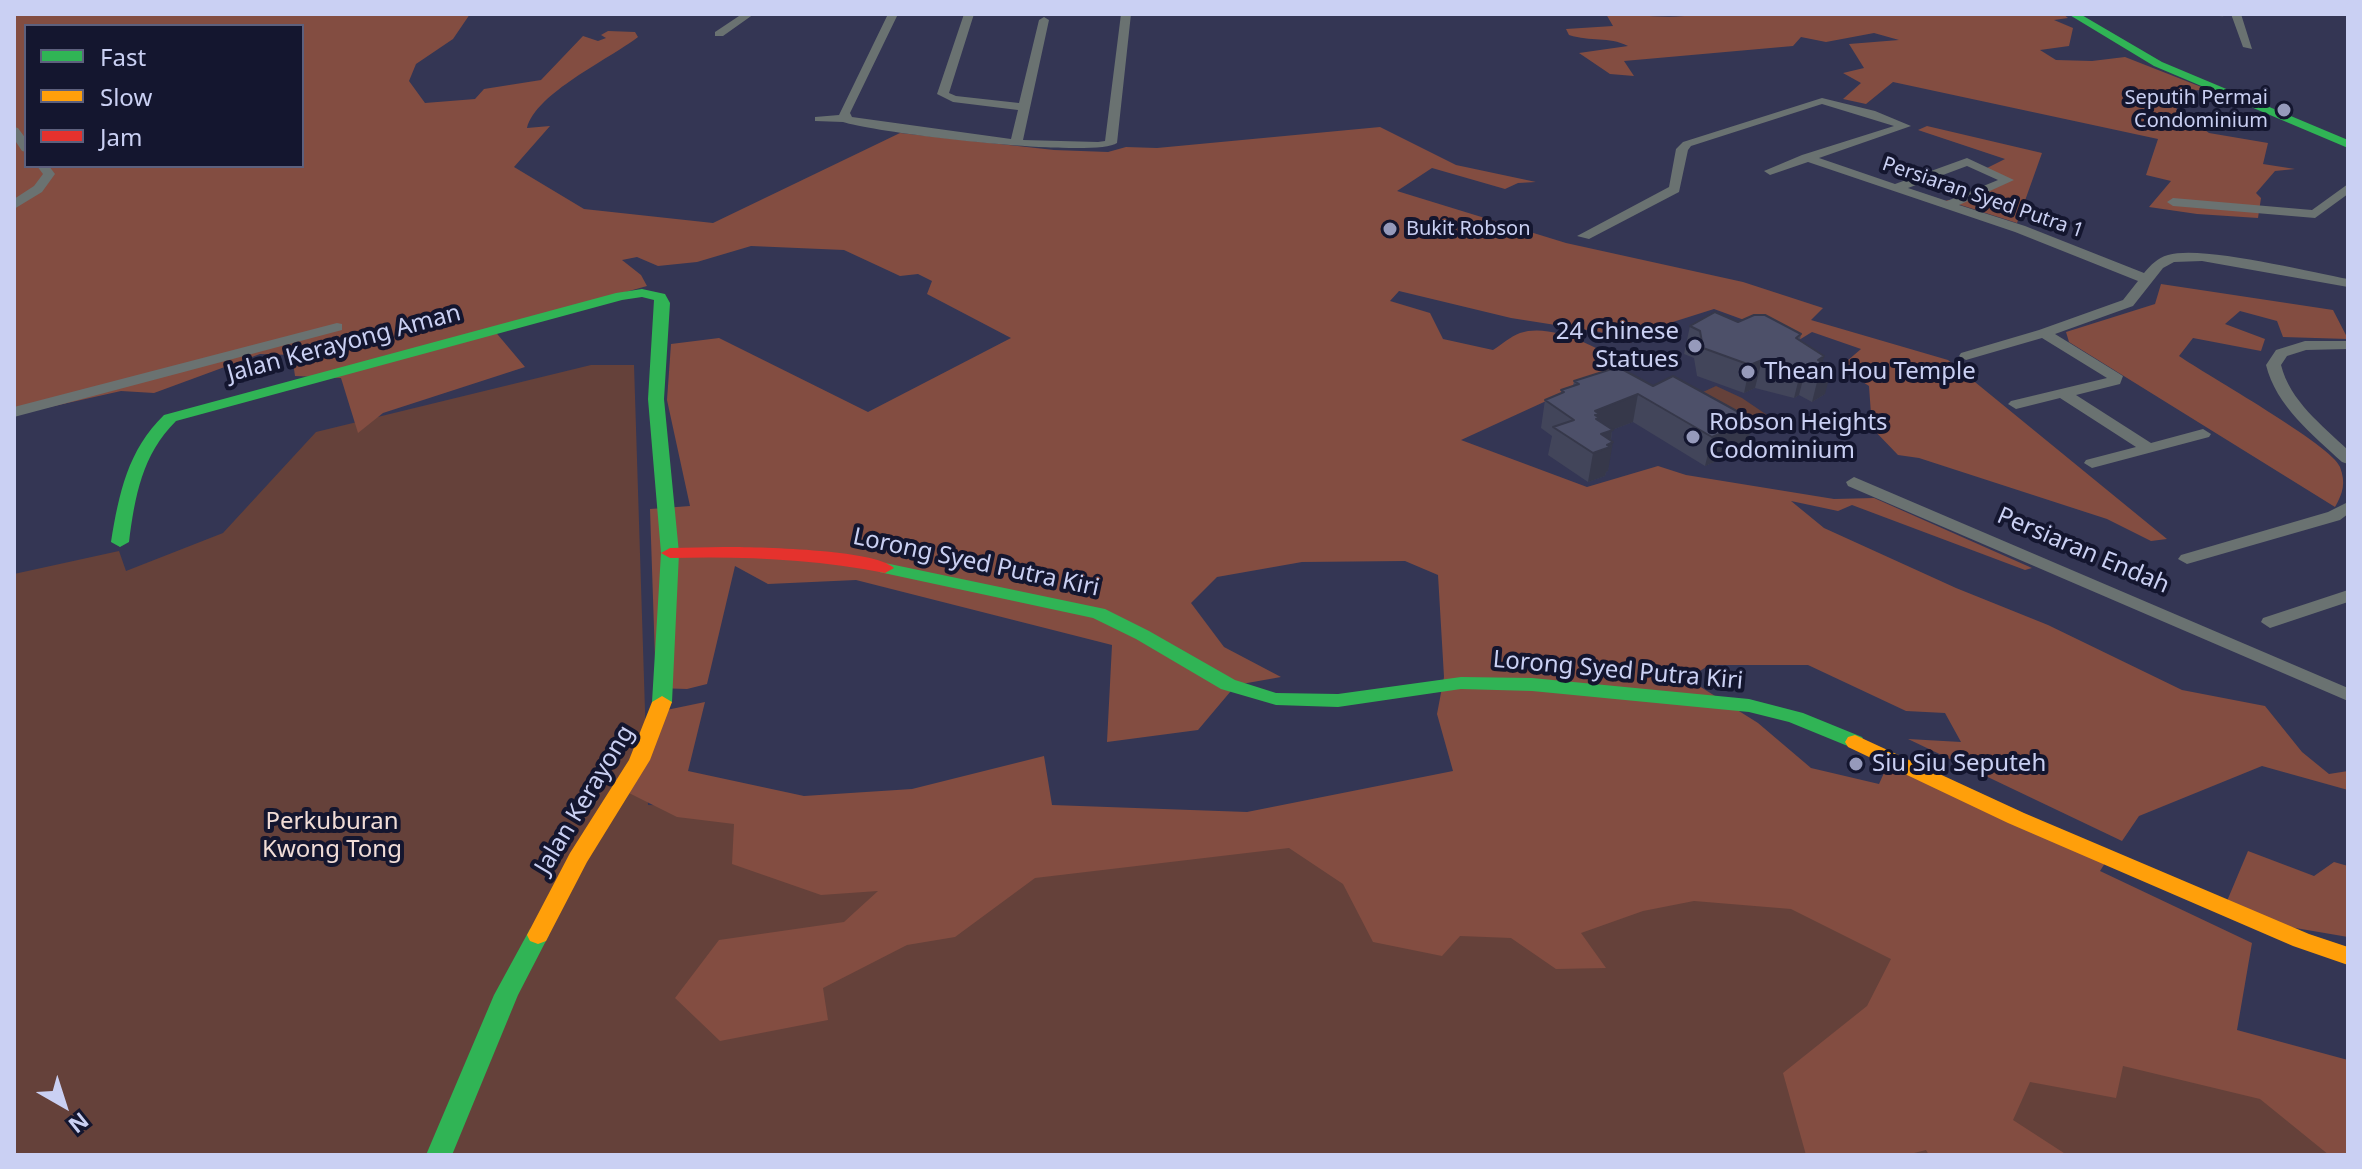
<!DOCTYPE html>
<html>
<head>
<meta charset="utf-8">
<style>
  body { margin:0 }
  #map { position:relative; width:2362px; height:1169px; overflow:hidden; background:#343654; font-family:"Noto Sans",sans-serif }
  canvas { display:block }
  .frame { position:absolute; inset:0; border:16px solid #cad0f3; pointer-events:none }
  .legend { position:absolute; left:24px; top:24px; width:280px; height:144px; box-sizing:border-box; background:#14162f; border:2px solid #5d607d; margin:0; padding:10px 14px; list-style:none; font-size:24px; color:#cad0f3 }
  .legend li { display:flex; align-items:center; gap:16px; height:40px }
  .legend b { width:40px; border:2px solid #5d607d }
  .north { position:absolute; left:24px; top:1065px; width:80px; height:80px; -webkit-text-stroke:6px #14162f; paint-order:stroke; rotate:141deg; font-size:22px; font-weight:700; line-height:32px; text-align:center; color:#cad0f3 }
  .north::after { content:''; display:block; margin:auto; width:28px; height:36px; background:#cad0f3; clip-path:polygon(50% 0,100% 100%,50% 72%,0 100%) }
</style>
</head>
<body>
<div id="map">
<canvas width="2362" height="1169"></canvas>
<div class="frame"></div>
<ul class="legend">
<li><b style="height:10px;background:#30b455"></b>Fast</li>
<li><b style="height:10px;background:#ff9f0a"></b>Slow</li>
<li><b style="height:10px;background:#e5322d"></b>Jam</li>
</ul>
<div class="north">N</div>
</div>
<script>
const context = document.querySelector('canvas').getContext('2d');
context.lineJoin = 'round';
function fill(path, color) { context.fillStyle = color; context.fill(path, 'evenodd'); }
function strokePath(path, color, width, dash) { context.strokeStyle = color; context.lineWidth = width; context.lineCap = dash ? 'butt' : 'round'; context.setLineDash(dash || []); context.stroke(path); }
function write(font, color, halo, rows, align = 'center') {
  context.font = font + ' "Noto Sans",sans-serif'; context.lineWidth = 8; context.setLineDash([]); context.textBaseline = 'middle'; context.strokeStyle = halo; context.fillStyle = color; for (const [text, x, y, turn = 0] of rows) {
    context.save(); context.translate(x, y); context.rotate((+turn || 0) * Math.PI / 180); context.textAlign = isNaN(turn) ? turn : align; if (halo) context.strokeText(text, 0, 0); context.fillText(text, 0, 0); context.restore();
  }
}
fill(new Path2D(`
  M591,365H634L648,805L1689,839L2348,1104V1155H14V574L119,551L126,571L223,533L316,432Z
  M1716,386L1742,398L1767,415L1756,421L1703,392Z`), '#65413a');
fill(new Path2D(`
  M14,14H470L453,39L416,64L409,81L425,103L475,99L484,89L541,80L583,36L598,41L606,38L601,35L608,31L635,32L638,37C608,60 536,93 527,128L550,126L514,167L584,209L713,223L900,133L1054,150L1108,152L1126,147L1157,148L1380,127L1456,165L1536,182L1518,183L1505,189L1432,168L1397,191L1566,243L1743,282L1823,308L1811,320L1948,360L2167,539L2151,541L2107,519L1919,458L1898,455L1872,428L1869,386L1840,367L1861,349L1812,332L1799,340L1714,309L1657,327L1630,343L1600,332L1511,318L1399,291L1390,301L1430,313L1443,339L1493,350C1501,345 1511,336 1520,333C1552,322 1599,349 1627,364L1461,440L1587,487L1658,466L1686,475L1834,499L1874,498L2032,568L2025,570L1852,505L1838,511L1791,501L1824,528L1956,588L2048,625L2182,690L2265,706L2302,752L2329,774L2348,771V790L2262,766L2139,816L2122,841L1908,739L1961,742L1945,713L1906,711L1808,665H1709L1688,679L1758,723L1811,768L1879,784L1888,764L2107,860L2100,871L2252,943L2237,1030L2348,1060V1155H2329L2260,1099L2123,1066L2116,1098L2030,1082L2013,1120L2067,1155H1929L1926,1150L1906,1155H1806L1783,1073L1867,1006L1891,959L1791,909L1694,901L1643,911L1581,933L1606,968L1556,969L1511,938L1460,936L1442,956L1373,942L1343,884L1289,848L1035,878L955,937L907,945L823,988L828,1020L720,1041L675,998L719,940L844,922L878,891L821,895L732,864L734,824L677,817L627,792L652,713L705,702L688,771L804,796L912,789L1044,756L1052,805L1247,812L1453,771L1437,714L1444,677L1438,575L1405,561L1302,562L1217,577L1191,603L1224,647L1281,677L1236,685L1198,730L1107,742L1112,645L856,580L768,584L735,566L707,684L687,689L656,688L650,509L690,506L667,400L671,344L719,338L868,412L1011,338L927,294L932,281L918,274L900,276L844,250L751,246L697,262L658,266L637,257L622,260L641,275L647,286L493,329L525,367L383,413L358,433L341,378L295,376L292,355L260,354L154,393L121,391L14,415ZM26,26H302V166H26Z
  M1606,14C1635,14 1672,20 1698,14H2063L2068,18L2054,20L2073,28L2069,46L2040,50L2056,60L2092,61L2125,57L2209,90L2153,91L2209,133L2268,143L2263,164L2295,169L2275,171L2256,193L2261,198L2258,218L2197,214L2149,207L2171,181L2146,175L2158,139L1893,82L1866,104L1843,99L1861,83L1843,73L1864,68L1849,44L1899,40L1874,33L1826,42L1801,37L1793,46L1624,61L1634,76L1610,74L1579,53L1628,46C1608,36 1591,42 1569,35L1566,29L1613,26Z
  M1927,126L2042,153L2017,223L1945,200L1965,201L2011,180L1985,169L2005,159L1918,130Z
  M2161,284L2333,310L2348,339L2283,337L2277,321L2240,311L2225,324L2265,339L2261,351L2193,338L2179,356C2205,374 2333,446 2340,467C2346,483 2343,493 2335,507L2069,342L2066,332L2155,304Z
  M2248,851L2314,876L2334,862L2348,866V937L2272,924L2227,901Z`), '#834d41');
fill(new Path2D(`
  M742,14H754L723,36H715V32Z
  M888,14H898L850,113L852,117L1011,139L1018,110L953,102L937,94L964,14H974L949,93L956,96L1019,103L1039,20L1044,17L1049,20L1023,140L1098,142L1105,141L1121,14H1131L1117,143C1094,159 876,133 843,122L815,121V117L839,115Z
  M2231,14H2241L2252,49L2243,47Z
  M1822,98L1875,111L1911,126L1819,158L1895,184L1967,158L2014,180L1959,205L2025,226L2144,273C2151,265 2157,258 2168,255C2203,245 2308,272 2348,279V287L2202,261L2174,262L2163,268L2133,306L2055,334L2123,376L2120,384L2076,395L2151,443L2203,429L2211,434L2209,437L2092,468L2084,463L2086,460L2136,447L2060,398L2016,409L2008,404L2011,401L2107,378L2042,338L1966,360L1959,356L1961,353L2039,330L2123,300L2138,281L2015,232L1808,162L1770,175L1764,171L1802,155L1894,126L1822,104L1691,146L1688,150L1679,192L1589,239L1577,236L1669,187L1676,149L1683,142ZM1967,166L1998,180L1947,201L1908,188Z
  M14,127L18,128L26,139V152L22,151L14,139Z
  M37,166H49L55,174L42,192L14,209V199L34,186L43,174Z
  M2348,184V194L2315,218L2173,206L2167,202L2173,198L2312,210Z
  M337,323L342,324V330L14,417V407Z
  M2305,341H2348V349L2306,350L2287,356L2281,365C2290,401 2322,425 2348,450V464L2342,462C2313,435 2276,406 2266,365L2276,350Z
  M1854,477L2348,688V701L1848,486L1846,482Z
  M2348,502V514L2340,520L2187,564L2178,559L2181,555L2328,512Z
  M2348,590V602L2270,628L2261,622L2263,618Z`), '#6a7271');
fill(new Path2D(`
  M2068,14H2080L2162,62L2348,140V148L2154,66Z
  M642,289L665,294L670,303L664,399L679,553L672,702L669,707L662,708L652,702L661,553L648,399L654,300L642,297L622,300L176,421C142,455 135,496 129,542L120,547L111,542C119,493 128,450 164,415L616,293Z
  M885,563L1105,609L1149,631L1235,680L1276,693L1338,694L1461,677L1532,678L1749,699L1803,713L1862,737L1865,742L1862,747L1855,749L1789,722L1749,712L1532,691L1461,689L1338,707L1276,705L1221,689L1136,639L1093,618L879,572L876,568Z
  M538,926L546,929L549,935L518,995L452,1155H426L494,995L530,929Z`), '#30b455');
fill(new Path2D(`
  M662,696L672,702L650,760L587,862L546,941L538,944L530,941L527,935L570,853L629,760L652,702Z
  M1855,735L2024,813L2309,934L2348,947V965L2293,946L2008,823L1848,747L1845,742L1848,737Z`), '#ff9f0a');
fill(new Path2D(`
  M724,547C755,547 875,549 894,568L885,573C814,559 743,556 670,558L661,553L670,548Z`), '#e5322d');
fill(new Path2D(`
  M2211,14H2224L2223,17Z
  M1738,322L1801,334L1800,340L1823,362L1825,394L1812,402L1799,395L1794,398L1755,388L1744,393L1697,376L1694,358L1684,354L1690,326Z
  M1574,381L1653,386L1753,420L1746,448L1705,466L1633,422L1612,430L1608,471L1606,472L1605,476L1588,482L1548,455L1552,436L1541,428L1545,400L1561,393V390L1573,386Z`), '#42455a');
fill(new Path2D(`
  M1824,356L1820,374L1832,367L1825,394L1812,402L1819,374L1818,360Z
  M1762,360L1755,388L1744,393L1750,365Z
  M1806,368L1799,395L1794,398L1801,370Z
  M1638,394L1633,422L1612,430L1610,444L1613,442L1608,471L1606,472L1605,476L1588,482L1593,453L1595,411Z
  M1753,420L1746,448L1705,466L1712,437Z`), '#36384a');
const building = new Path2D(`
  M1715,312L1738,322L1754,315H1765L1801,334L1796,338L1824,356L1818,360L1832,367L1819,374L1806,368L1801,370L1762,360L1750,365L1703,348L1700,331L1690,326Z
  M1618,367L1653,386L1673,376L1753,420L1712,437L1638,394L1595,411L1599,414L1595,415L1599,418L1596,419L1613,430L1601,434L1613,442L1607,445L1610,447L1593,453L1553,427L1574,420L1545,400L1564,392L1561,390L1579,384L1574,381Z`);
fill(building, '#4d5069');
strokePath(building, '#36384a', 2);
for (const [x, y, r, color] of [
  [2284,110,8,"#969abb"],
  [1390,229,8,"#969abb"],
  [1695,346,8,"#969abb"],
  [1748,372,8,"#969abb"],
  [1693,437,8,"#969abb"],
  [1856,764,8,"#969abb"]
]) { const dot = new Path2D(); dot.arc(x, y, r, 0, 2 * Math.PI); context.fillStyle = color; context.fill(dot); strokePath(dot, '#14162f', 3); }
write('20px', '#cad0f3', '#14162f', [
  ["Seputih Permai",2268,98],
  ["Condominium",2268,121],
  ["Bukit Robson",1406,229,"left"]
], 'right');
write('20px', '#cad0f3', '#14162f', [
  ["Persiaran Syed Putra 1",1983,198,19]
]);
write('24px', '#cad0f3', '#14162f', [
  ["24 Chinese",1679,332,"right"],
  ["Statues",1679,360,"right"],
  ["Thean Hou Temple",1764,372],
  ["Robson Heights",1709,423],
  ["Codominium",1709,451],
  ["Siu Siu Seputeh",1872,764]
], 'left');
write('24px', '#cad0f3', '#14162f', [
  ["Jalan Kerayong Aman",344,344,-15],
  ["Persiaran Endah",2083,551,23],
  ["Lorong Syed Putra Kiri",976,563,12],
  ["Lorong Syed Putra Kiri",1618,671,5],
  ["Jalan Kerayong",585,800,-59]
]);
write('24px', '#f1ddd7', '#14162f', [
  ["Perkuburan",332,822],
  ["Kwong Tong",332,850]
]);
</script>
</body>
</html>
